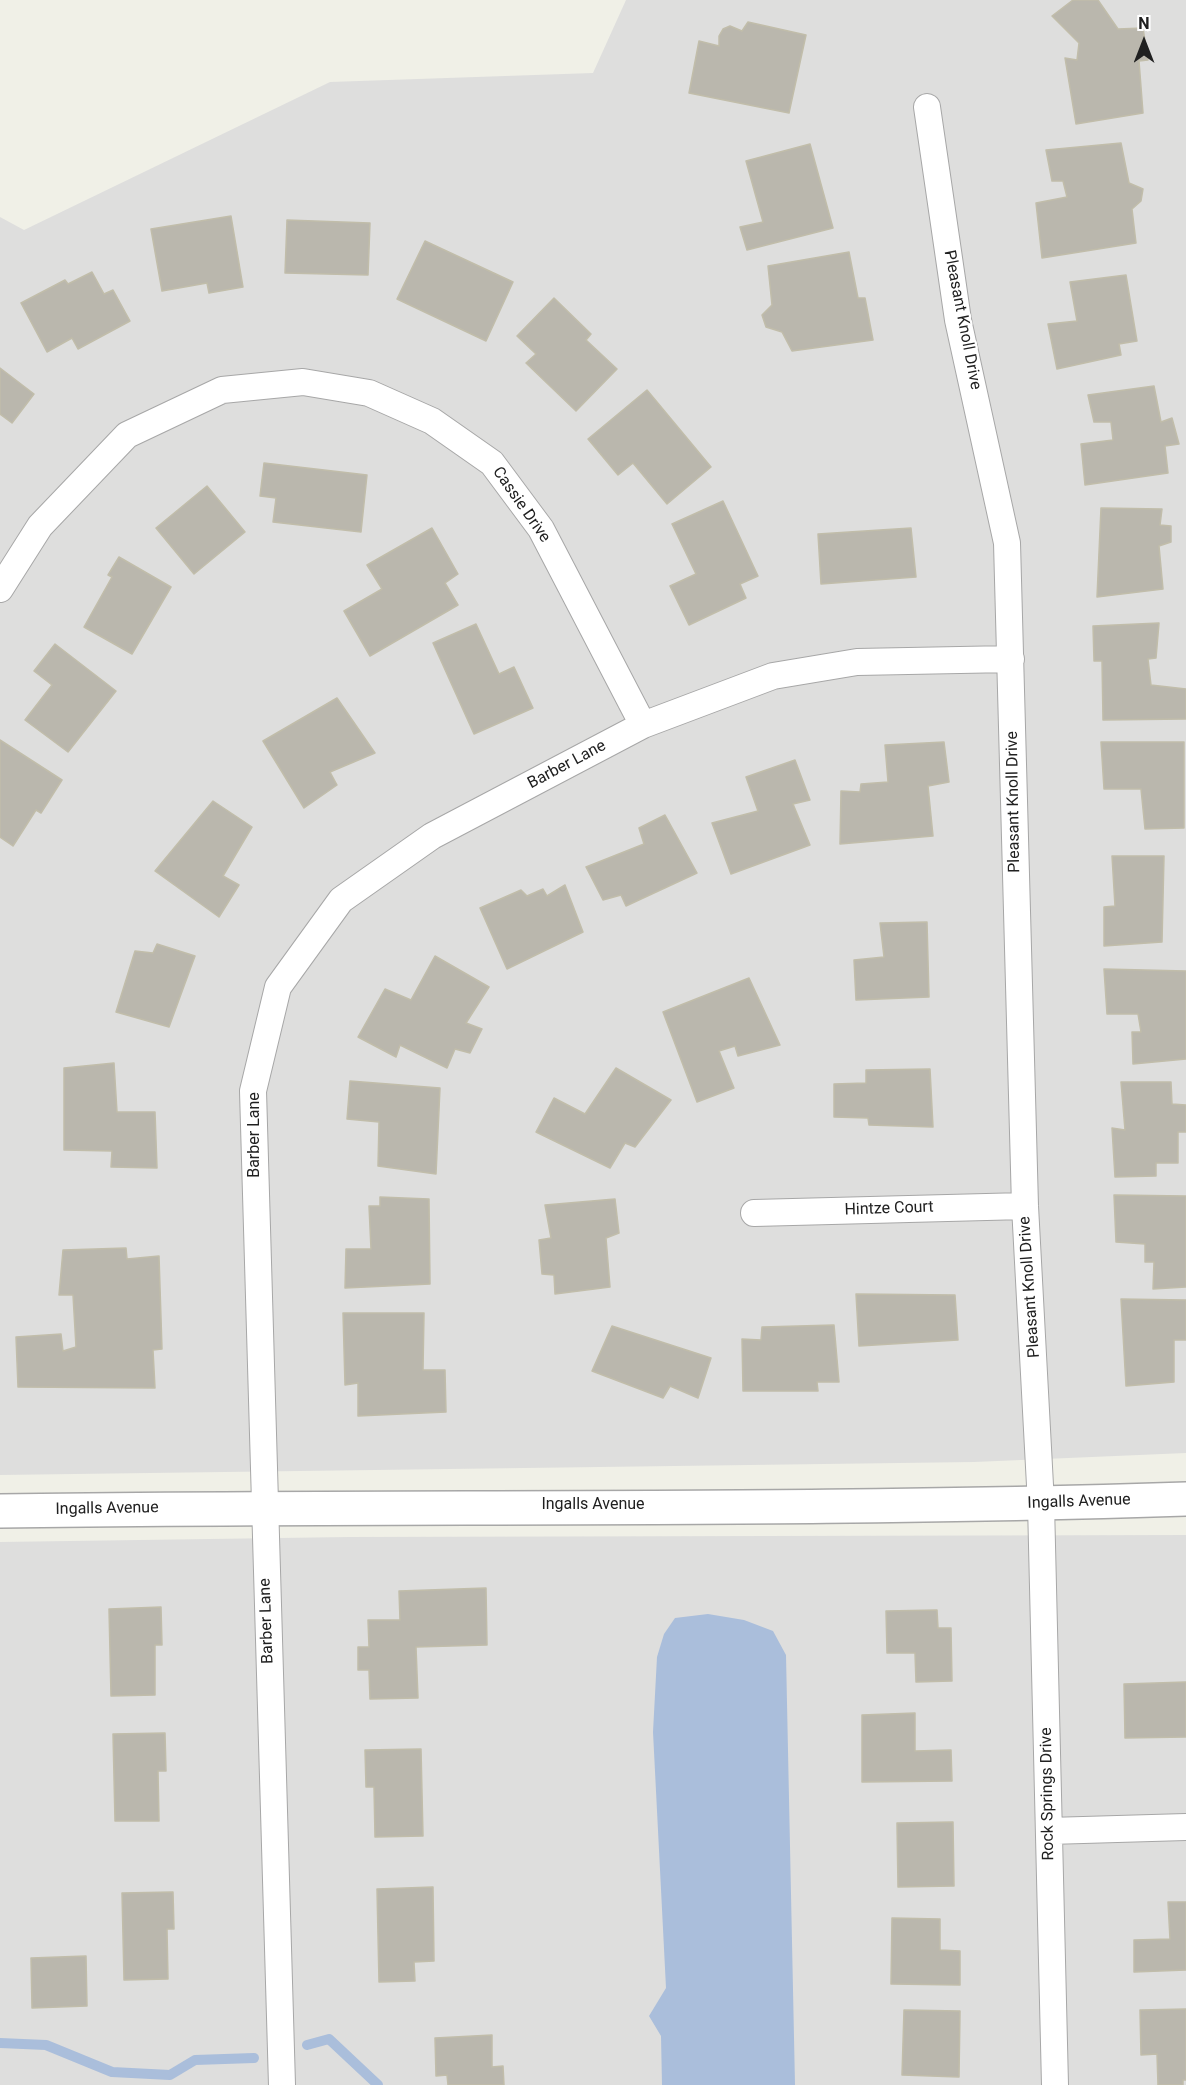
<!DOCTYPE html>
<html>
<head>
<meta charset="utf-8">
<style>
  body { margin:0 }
  #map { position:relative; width:1186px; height:2085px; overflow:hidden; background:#f0f0e7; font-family:Roboto,sans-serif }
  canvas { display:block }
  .north { position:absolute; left:1114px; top:12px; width:60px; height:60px; -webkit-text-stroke:4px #fff; paint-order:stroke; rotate:0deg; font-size:16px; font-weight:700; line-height:24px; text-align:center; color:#202020 }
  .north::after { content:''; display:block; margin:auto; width:21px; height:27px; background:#202020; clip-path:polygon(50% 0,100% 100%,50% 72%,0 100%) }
</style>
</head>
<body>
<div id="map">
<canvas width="1186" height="2085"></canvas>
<div class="north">N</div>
</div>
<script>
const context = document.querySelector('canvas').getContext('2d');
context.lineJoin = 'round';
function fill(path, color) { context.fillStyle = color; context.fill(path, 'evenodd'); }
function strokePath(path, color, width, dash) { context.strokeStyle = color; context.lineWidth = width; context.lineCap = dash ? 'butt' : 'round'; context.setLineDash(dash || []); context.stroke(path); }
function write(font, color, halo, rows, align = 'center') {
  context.font = font + ' Roboto,sans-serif'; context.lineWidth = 4.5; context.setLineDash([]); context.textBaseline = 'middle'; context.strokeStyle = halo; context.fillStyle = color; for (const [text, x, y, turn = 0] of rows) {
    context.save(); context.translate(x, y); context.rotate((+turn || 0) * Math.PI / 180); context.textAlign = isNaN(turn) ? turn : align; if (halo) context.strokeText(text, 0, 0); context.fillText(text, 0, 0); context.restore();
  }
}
fill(new Path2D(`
  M626,0H1186V1453L974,1462L0,1475V217L24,230L330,82L593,73Z
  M1186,1535V2085H0V1542L349,1537Z`), '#dededd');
fill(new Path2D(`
  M708,1614L744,1620L773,1631L786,1655L795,2085H662L661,2036L649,2016L666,1988L653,1732L657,1657L664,1634L675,1618Z`), '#aabedb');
strokePath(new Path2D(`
  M0,2043L46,2045L112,2072L170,2075L195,2060L254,2058
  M307,2045L329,2039L378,2085`), '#aabedb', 10);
const building = new Path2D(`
  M1073,0H1098L1118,29L1143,28L1148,60L1139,61L1143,113L1076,124L1065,58L1077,60L1079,43L1052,16Z
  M748,22L806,35L789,113L689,93L699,41L719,46V36L723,29L730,26L742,31Z
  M1121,143L1129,183L1143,189L1141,201L1132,209L1136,243L1042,258L1036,203L1067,197L1063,181H1052L1046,150Z
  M810,144L833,228L747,250L740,227L763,222L746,161Z
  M231,216L243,287L209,293L207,283L162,291L151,229Z
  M287,220L370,223L368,275L285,273Z
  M425,241L513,282L486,341L397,299Z
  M849,252L858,298H865L873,340L792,351L782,332L766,327L762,315L772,305L768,266Z
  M92,272L104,294L113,290L130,321L78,349L72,338L47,352L21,303L65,280L68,284Z
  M1126,275L1137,341L1119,344L1121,355L1057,369L1048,324L1077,321L1070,282Z
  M554,298L591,334L586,340L617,369L576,411L526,363L536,354L517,336Z
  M0,368L34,394L12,423L0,414Z
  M1154,386L1161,422L1172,418L1179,444L1165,446L1168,473L1085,485L1081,444L1113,440L1111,422H1094L1088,395Z
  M647,390L711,467L667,504L633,463L618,475L588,439Z
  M264,463L367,475L361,532L273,522L276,498L260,496Z
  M207,486L245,532L194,574L156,528Z
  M723,501L758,576L740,584L746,598L689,625L670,586L696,574L672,524Z
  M1101,508L1162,509L1160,525L1171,526V542L1159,546L1163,589L1097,597Z
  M432,528L458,574L445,583L458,605L370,656L344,611L382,589L367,565Z
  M911,528L916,577L821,584L818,534Z
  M119,557L171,587L132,654L84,627L112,577L108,575Z
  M1159,623L1156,658L1148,659L1151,685L1186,689V719L1103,720L1102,661H1094L1093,626Z
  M476,624L499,674L514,667L533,708L474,734L433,643Z
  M55,644L116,691L68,752L25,720L52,685L34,671Z
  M337,698L375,753L330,772L337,785L304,808L263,741Z
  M0,740L62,780L41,813L36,810L13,846L0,837Z
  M944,742L949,782L928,786L933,836L840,844L841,791L860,792L861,784L888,782L885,745Z
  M1101,742H1184V828L1145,829L1141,789H1104Z
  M795,760L810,800L793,804L810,845L731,874L712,823L758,811L746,777Z
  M213,801L252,827L223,876L239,885L219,917L155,871Z
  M665,815L697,873L626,906L621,895L603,900L586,867L644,844L639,828Z
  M1112,856H1164L1162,942L1104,946V907L1115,906Z
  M565,885L583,932L507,969L480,908L521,890L527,896L543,889L547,896Z
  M927,922L929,997L856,1000L854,960L884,957L880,923Z
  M157,944L195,956L169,1027L116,1012L135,951L153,953Z
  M435,956L489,987L466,1023L482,1029L470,1053L455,1049L447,1068L400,1045L396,1057L358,1037L385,989L411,1000Z
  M1104,969L1186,971V1059L1133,1064L1132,1032H1141L1138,1014H1107Z
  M749,978L780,1045L738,1056L735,1046L719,1051L734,1088L697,1102L663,1012Z
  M114,1063L117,1112H155L157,1168L111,1167L112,1151L64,1150V1068Z
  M616,1068L671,1100L635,1147L625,1143L610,1168L536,1132L554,1098L585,1114Z
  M930,1069L933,1127L869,1125L868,1118L834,1117V1084L866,1083V1070Z
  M350,1081L440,1088L436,1174L378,1166L379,1122L347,1119Z
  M1121,1082H1171L1172,1104L1186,1105V1132H1178V1163H1156V1176L1115,1177L1112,1128L1125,1130Z
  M1114,1195L1186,1196V1287L1153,1289L1154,1262H1145V1244L1116,1242Z
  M380,1197L429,1199L430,1284L345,1288L346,1249H371L369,1206H380Z
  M615,1199L619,1233L606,1238L610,1287L555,1294L554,1275L542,1274L539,1240L551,1238L545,1205Z
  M126,1248L127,1259L159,1256L162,1349L153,1350L155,1388L18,1387L16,1337L61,1334L63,1351L76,1347L73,1295H59L63,1250Z
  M856,1294L955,1295L958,1340L859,1346Z
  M1121,1299L1186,1300V1340H1174V1382L1126,1386Z
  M343,1313H424L423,1370H445L446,1412L358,1416V1383L345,1385Z
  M834,1325L839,1382H817L818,1391H743L742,1339L761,1340L762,1327Z
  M612,1326L711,1358L698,1398L670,1386L663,1398L592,1371Z
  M486,1588L487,1645L416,1647L418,1698L370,1699L369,1670H358V1647H369L368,1620H400L399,1591Z
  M161,1607L162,1645H155V1695L111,1696L109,1609Z
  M937,1610L938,1628H951L952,1681L916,1682L915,1653H887L886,1611Z
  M1186,1682V1737L1125,1738L1124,1684Z
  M915,1713V1751L951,1750L952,1781L862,1782V1715Z
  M165,1733L166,1771H158L159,1821H115L113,1734Z
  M421,1749L423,1836L375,1837L374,1787H366L365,1750Z
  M953,1822L954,1886L898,1887L897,1823Z
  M433,1887L434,1961L414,1962L415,1981L379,1982L377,1889Z
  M173,1892L174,1929H167L168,1979L124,1980L122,1893Z
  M1168,1902H1186V1970L1134,1972V1940L1170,1939Z
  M892,1918L940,1919V1950L960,1951V1985L891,1984Z
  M86,1956L87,2006L32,2008L31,1958Z
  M1186,2009V2080H1183V2085H1158L1157,2054L1141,2055L1140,2010Z
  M904,2010L960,2011L959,2077L902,2075Z
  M492,2035V2067L503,2066L504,2085H448L447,2075L436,2076L435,2038Z`);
fill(building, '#bab7ad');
strokePath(building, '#c1bdaa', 1.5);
const minor = new Path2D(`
  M927,107L958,320L1007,543L1025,1206L1041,1504L1055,2085
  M0,589L40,526L127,435L222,390L303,382L369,393L432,421L492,463L541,529L643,725
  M754,1213L1025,1206
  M1049,1831L1186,1827
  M282,2085L253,1091L278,987L341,900L432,836L643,725L773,676L857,662L1011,659`);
const tertiary = new Path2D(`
  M0,1511C395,1505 791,1512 1186,1499`);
strokePath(minor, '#a7a7a7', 28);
strokePath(tertiary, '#a7a7a7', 36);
strokePath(minor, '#fff', 26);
strokePath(tertiary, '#fff', 33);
write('16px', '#202020', '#fff', [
  ["Pleasant Knoll Drive",962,320,79],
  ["Cassie Drive",521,505,55],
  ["Barber Lane",567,765,-28],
  ["Pleasant Knoll Drive",1014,802,-91],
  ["Barber Lane",255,1135,-90],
  ["Hintze Court",889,1209,-2],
  ["Pleasant Knoll Drive",1030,1287,-94],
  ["Ingalls Avenue",1079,1502,-2],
  ["Ingalls Avenue",593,1505],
  ["Ingalls Avenue",107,1509,-1],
  ["Barber Lane",267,1621,-92],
  ["Rock Springs Drive",1048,1794,-91]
]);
</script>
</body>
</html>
